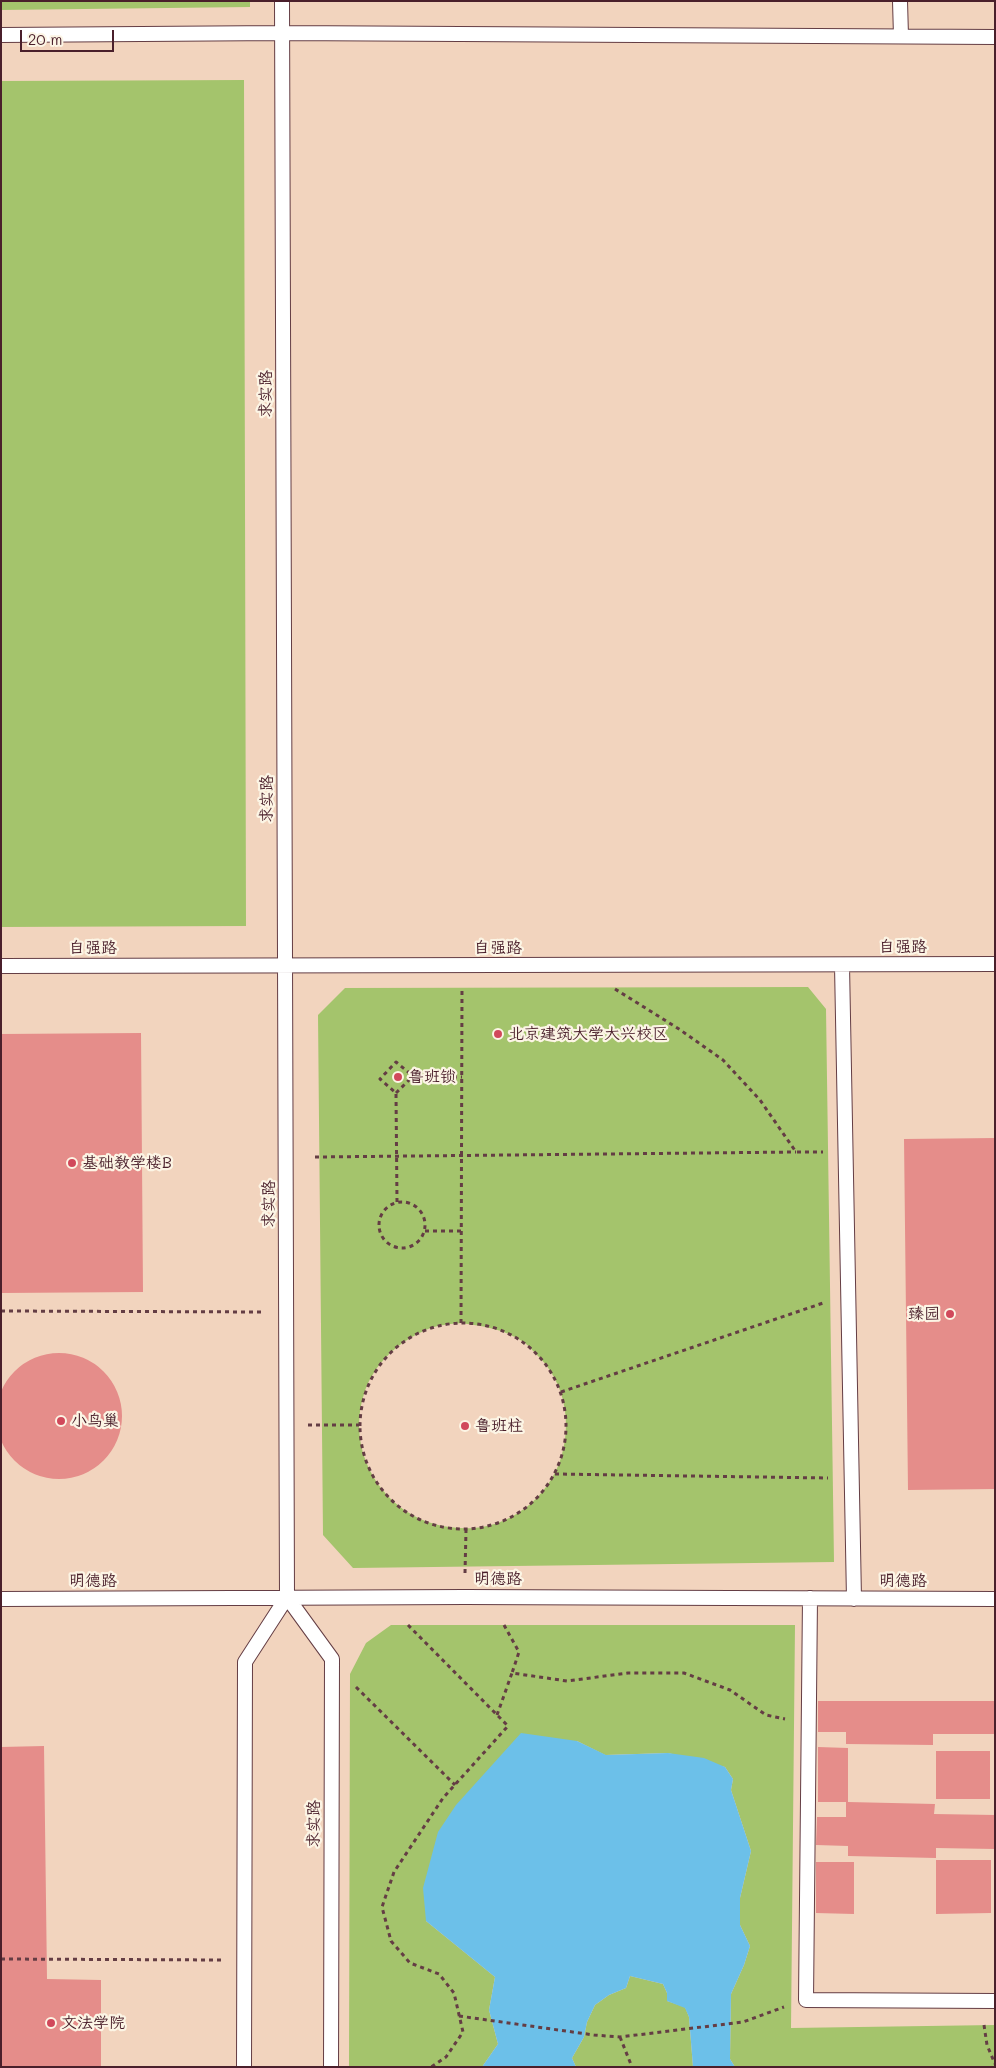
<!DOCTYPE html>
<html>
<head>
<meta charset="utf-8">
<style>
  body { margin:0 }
  #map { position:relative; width:996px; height:2068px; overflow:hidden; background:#f7e8d0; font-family:Mali,sans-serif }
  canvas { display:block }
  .frame { position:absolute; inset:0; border:2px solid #4a1f2b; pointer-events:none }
  .scale { position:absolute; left:20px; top:30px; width:94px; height:22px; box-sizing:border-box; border:2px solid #4a1f2b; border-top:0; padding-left:6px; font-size:15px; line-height:18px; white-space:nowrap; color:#4a1f2b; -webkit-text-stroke:4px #fcf5e5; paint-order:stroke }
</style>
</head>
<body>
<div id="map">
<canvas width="996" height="2068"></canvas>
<div class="frame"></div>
<div class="scale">20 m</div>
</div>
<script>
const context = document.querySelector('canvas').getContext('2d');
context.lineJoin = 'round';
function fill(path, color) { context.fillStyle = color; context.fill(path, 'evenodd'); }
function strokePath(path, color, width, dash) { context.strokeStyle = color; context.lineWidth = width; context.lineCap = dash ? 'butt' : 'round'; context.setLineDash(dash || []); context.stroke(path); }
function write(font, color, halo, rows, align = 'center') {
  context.font = font + ' Mali,"LXGW WenKai TC",sans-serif'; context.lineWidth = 4.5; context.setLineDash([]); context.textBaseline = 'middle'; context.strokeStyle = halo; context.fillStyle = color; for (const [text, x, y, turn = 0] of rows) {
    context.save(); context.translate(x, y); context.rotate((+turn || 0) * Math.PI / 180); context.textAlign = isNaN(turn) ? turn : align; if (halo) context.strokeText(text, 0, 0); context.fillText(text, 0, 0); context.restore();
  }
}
fill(new Path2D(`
  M1,1H995V2067H1Z`), '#f2d4be');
fill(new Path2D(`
  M1,1H250V7L1,10Z
  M244,80L246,926L1,927V81Z
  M808,987L826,1009L834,1562L353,1568L323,1535L318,1015L345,988ZM461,1323C483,1326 503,1329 522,1341C527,1344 531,1349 536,1354C565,1381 573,1423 560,1461C550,1488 531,1508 505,1520C487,1528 469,1530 450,1527C388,1520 344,1456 364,1394C373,1364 399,1341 428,1329C438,1325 450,1324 461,1323Z
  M391,1625H795L791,2028L995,2025V2067H735L730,2059L731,1994L744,1965L750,1946L740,1925V1898L751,1851L731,1790L733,1779L725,1767L668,1753L605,1755L577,1741L426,1921L495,1977L489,2010L498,2044L482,2067H349L350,1674L366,1643Z
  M630,1976L663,1984L667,1993V2001L685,2007L689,2017L693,2067H576L572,2058L584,2037L587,2022L595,2005L609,1995L626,1988Z`), '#a4c46c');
fill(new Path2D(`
  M521,1733L577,1741L606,1755L668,1753L704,1758L725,1767L733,1779L731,1790L751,1851L740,1898V1925L750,1946L744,1965L731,1994L730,2059L735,2067H693L689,2017L685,2008L667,2001V1993L663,1984L630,1976L626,1988L609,1995L595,2005L587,2022L584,2037L572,2058L576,2067H482L498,2044L489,2010L495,1977L426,1921L423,1888L438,1832L456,1805Z`), '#6cc0e9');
fill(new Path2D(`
  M141,1033L143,1292L1,1293V1034Z
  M995,1138V1489L908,1490L904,1139Z
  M-4 1416a63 63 0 1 1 126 0a63 63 0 1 1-126 0Z
  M818,1701H995V1734H933V1745L846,1744V1732H818Z
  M44,1746L47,1979L101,1980V2067H1V1747Z
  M818,1747L848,1748V1802L935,1804L934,1814L995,1815V1849L936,1848V1858L848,1856V1846L816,1845L817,1817H846V1802H818Z
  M936,1751H990V1799H936Z
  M936,1860H991V1913L936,1914Z
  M816,1862H854V1914L816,1913Z`), '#e58d8a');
const lane = new Path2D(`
  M900,1L901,36
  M1,35L282,33L995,37
  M842,965L854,1599
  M1,966L995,964
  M287,1597L332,1659L331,2067
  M810,1598L806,2000L995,2001
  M1,1599L465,1597L995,1599
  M244,2067L245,1662L287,1597L282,1`);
strokePath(lane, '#643d44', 16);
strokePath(new Path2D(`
  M615,989L679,1029L723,1060L760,1100L796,1152H823
  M396,1093L413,1076L462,1077
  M315,1157L796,1152
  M379 1225a23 23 0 1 1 46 0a23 23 0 1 1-46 0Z
  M397,1202L396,1093L380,1079L396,1062L413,1076
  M425,1231H461
  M1,1311L263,1312
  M360 1426a103 103 0 1 1 206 0a103 103 0 1 1-206 0Z
  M461,1323L462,988
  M561,1392L826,1302
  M308,1425H359
  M555,1474L828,1478
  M465,1573L466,1530
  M408,1625L508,1726L443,1798L394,1872L382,1907L391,1941L410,1963L439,1974L454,1993L463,2032L446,2057L431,2067
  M504,1625L519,1652L512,1673
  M356,1687L455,1785
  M497,1715L512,1673L567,1681L628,1673H684L730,1690L766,1715L785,1719
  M1,1959L221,1960
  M459,2016L594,2035L620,2037L743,2022L784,2007
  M984,2025L987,2045L995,2064
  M620,2037L632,2067`), '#643d44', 3, [4, 4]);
strokePath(lane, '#fff', 14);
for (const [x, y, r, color] of [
  [498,1034,5,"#d1495b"],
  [398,1077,5,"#d1495b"],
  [72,1163,5,"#d1495b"],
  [950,1314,5,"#d1495b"],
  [61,1421,5,"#d1495b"],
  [465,1426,5,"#d1495b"],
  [51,2023,5,"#d1495b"]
]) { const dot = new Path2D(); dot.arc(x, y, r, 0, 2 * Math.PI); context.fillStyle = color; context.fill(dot); strokePath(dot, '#fcf5e5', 2); }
write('16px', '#4a1f2b', '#fcf5e5', [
  ["求实路",266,394,-90],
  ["求实路",267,799,-90],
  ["自强路",903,947],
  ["自强路",93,948],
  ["自强路",498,948],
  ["求实路",269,1204,-90],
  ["明德路",498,1579],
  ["明德路",93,1581],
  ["明德路",903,1581],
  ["求实路",314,1824,-90]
]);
write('16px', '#4a1f2b', '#fcf5e5', [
  ["北京建筑大学大兴校区",508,1034],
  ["鲁班锁",408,1077],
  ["基础教学楼B",82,1163],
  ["臻园",940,1314,"right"],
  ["小鸟巢",71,1421],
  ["鲁班柱",475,1426],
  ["文法学院",61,2023]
], 'left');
</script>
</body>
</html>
